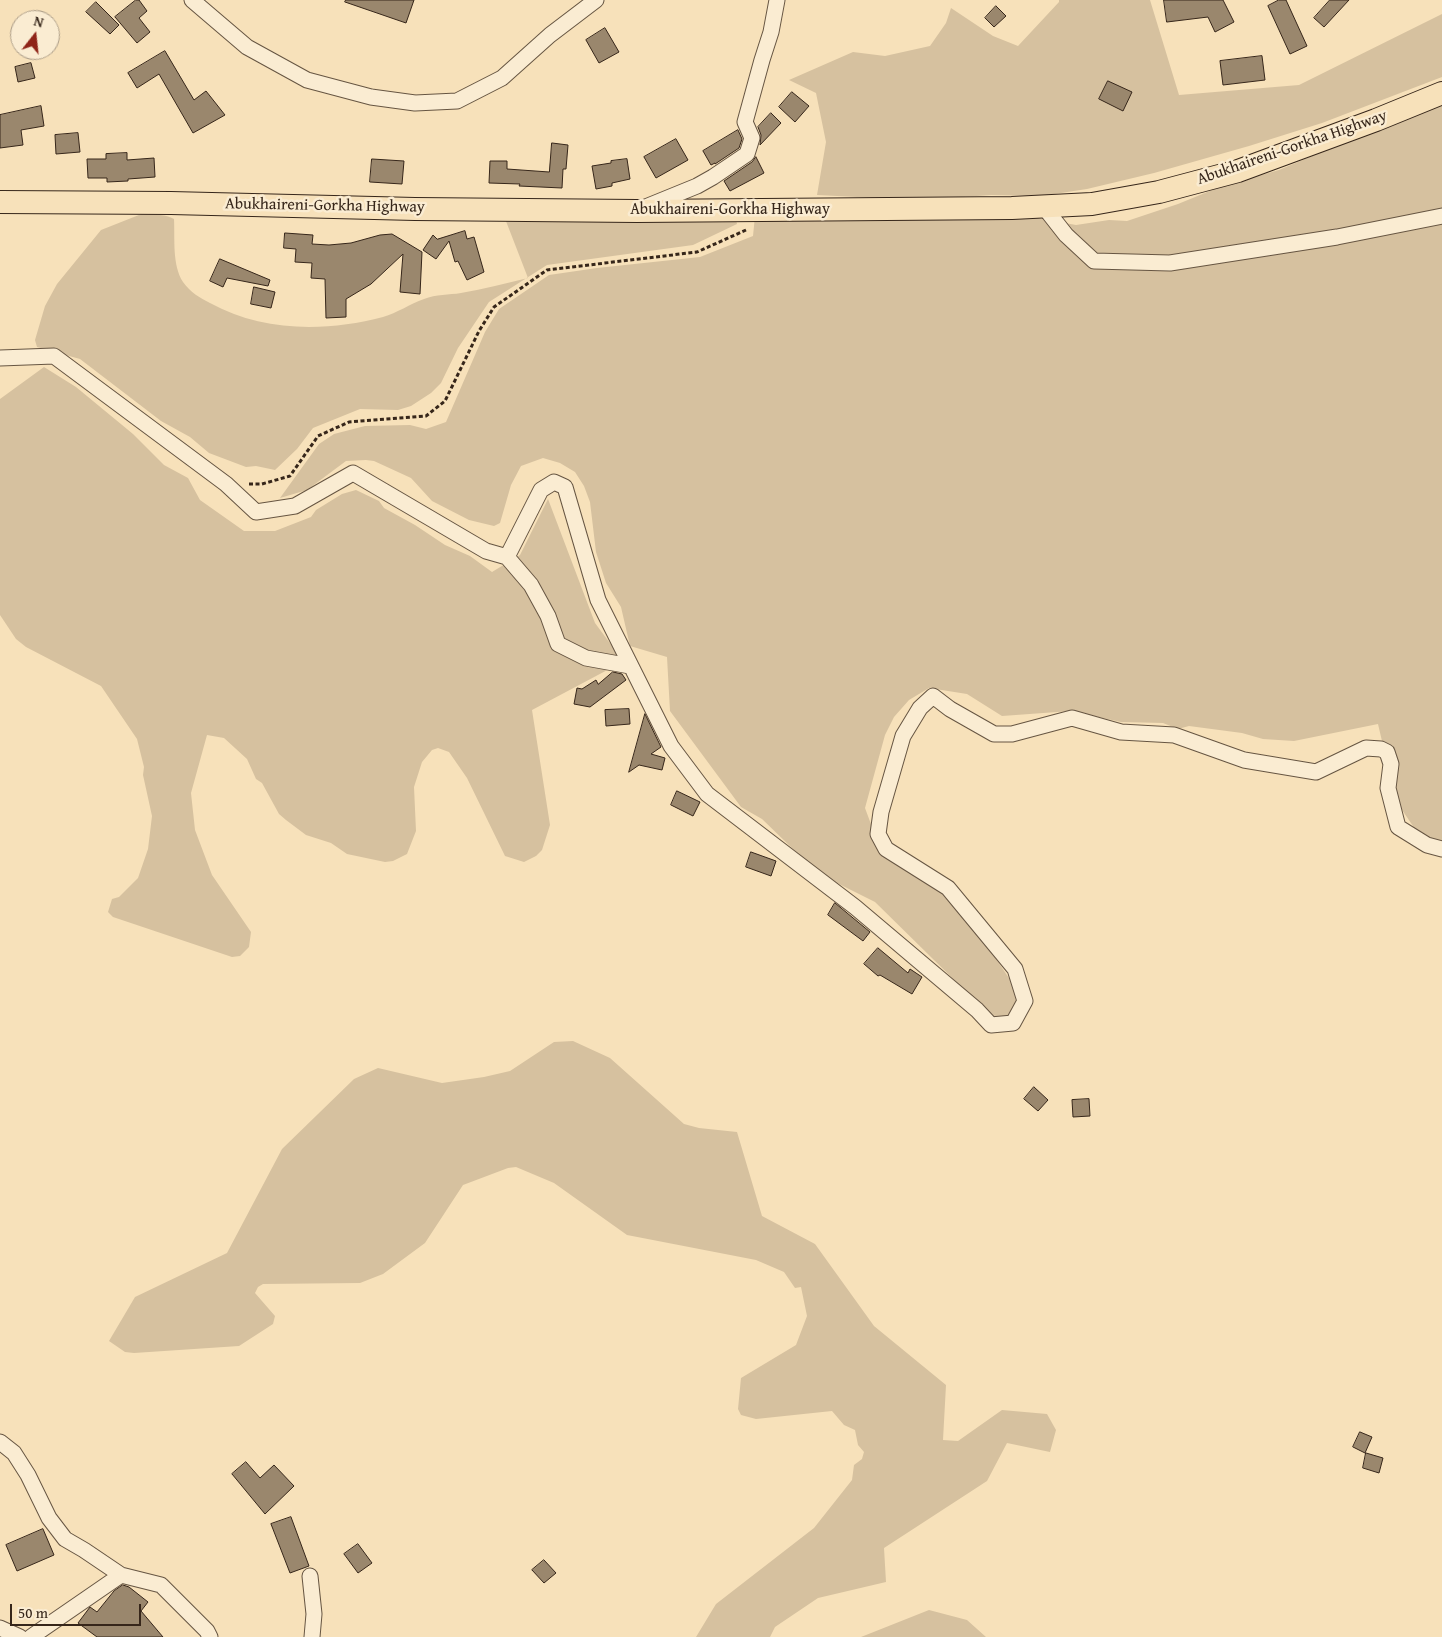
<!DOCTYPE html>
<html>
<head>
<meta charset="utf-8">
<style>
  body { margin:0 }
  #map { position:relative; width:1442px; height:1637px; overflow:hidden; background:#f7e1ba; font-family:"Gentium Book Plus",serif }
  canvas { display:block }
  .north { position:absolute; left:10px; top:10px; width:50px; height:50px; box-sizing:border-box; background:#faecd2; border:1px solid #ac9d88; border-radius:50%; rotate:16deg; font-size:14px; font-weight:700; line-height:20px; text-align:center; color:#36261a }
  .north::after { content:''; display:block; margin:auto; width:18px; height:22px; background:#8f2418; clip-path:polygon(50% 0,100% 100%,50% 72%,0 100%) }
  .scale { position:absolute; left:10px; top:1604px; width:131px; height:22px; box-sizing:border-box; border:2px solid #36261a; border-top:0; padding-left:6px; font-size:15px; line-height:18px; white-space:nowrap; color:#36261a; -webkit-text-stroke:4px #faecd2; paint-order:stroke }
</style>
</head>
<body>
<div id="map">
<canvas width="1442" height="1637"></canvas>
<div class="north">N</div>
<div class="scale">50 m</div>
</div>
<script>
const context = document.querySelector('canvas').getContext('2d');
context.lineJoin = 'round';
function fill(path, color) { context.fillStyle = color; context.fill(path, 'evenodd'); }
function strokePath(path, color, width, dash) { context.strokeStyle = color; context.lineWidth = width; context.lineCap = dash ? 'butt' : 'round'; context.setLineDash(dash || []); context.stroke(path); }
function write(font, color, halo, rows, align = 'center') {
  context.font = font + ' "Gentium Book Plus",serif'; context.lineWidth = 5; context.setLineDash([]); context.textBaseline = 'middle'; context.strokeStyle = halo; context.fillStyle = color; for (const [text, x, y, turn = 0] of rows) {
    context.save(); context.translate(x, y); context.rotate((+turn || 0) * Math.PI / 180); context.textAlign = isNaN(turn) ? turn : align; if (halo) context.strokeText(text, 0, 0); context.fillText(text, 0, 0); context.restore();
  }
}
fill(new Path2D(`
  M1059,0H1150L1179,95L1299,85L1442,14V77L1322,123L1249,146L1154,173L1087,189L1041,196L991,195L918,200L817,195L826,142L816,93L789,80L853,52L885,56L930,46L946,23L951,8L993,36L1018,46L1059,2Z
  M1442,101V844L1415,829L1396,801L1378,724L1294,741L1263,739L1242,733L1189,726L1178,729L1163,723L1121,722L1071,711L1002,716L967,694L929,688L909,700L894,717L885,735L865,808L882,854L946,893L992,953L1015,987L1019,1001L1011,1018L994,1019L875,902L827,878L793,849L762,819L741,807L670,711L667,657L630,646L621,607L606,583L596,552L590,502L584,486L575,472L560,463L543,458L521,466L511,485L500,523L494,526L469,520L432,501L411,478L374,461L366,460L346,461L307,490L280,498L319,444L334,434L365,426L410,425L426,429L446,422L485,332L499,309L549,275L597,268L700,257L753,236L755,216L1005,212L1076,225L1109,220L1127,221L1178,204L1222,186L1279,170Z
  M144,213C153,214 168,215 174,219C175,239 172,265 183,282C190,292 200,298 210,303C262,332 326,332 383,317C397,313 410,304 424,299C436,294 449,295 461,293C484,289 506,283 528,278L504,216L735,215L737,224L693,245L547,265L489,302L458,348L441,383L431,393L411,406L398,410L360,409L313,428L297,449L275,470L256,466L246,467L209,453L190,437L161,421L80,359L37,347L35,340L45,306L57,284L101,230Z
  M44,367L76,387L133,434L164,465L188,478L200,500L244,531H275L311,517L316,510L342,494L356,490L379,501L384,508L415,525L445,545L470,556L492,572L520,555L548,499L595,623L629,669L613,667L532,710L550,825L542,850L536,856L524,862L505,856L467,778L449,752L438,748L432,750L422,762L414,787L416,831L407,854L393,861L385,862L347,854L331,843L306,835L286,820L279,814L262,783L256,779L247,759L224,738L207,735L191,793L195,830L212,875L251,932L249,947L240,956L232,957L113,917L108,912L112,899L119,897L138,878L148,849L152,816L143,775L144,767L137,739L101,686L26,647L16,639L0,615V399Z
  M573,1041L610,1058L684,1124L699,1128L737,1132L762,1216L815,1244L874,1326L946,1385L943,1440L958,1441L1002,1410L1047,1414L1056,1430L1050,1452L1007,1443L987,1481L884,1548L886,1582L818,1598L775,1627L770,1637H696L716,1604L814,1528L852,1480L854,1465L862,1459L864,1452L858,1445L855,1430L844,1425L832,1411L756,1419L741,1415L738,1409L741,1378L796,1345L807,1316L801,1287L795,1288L784,1272L756,1260L627,1235L554,1183L516,1167L508,1168L463,1185L425,1243L383,1274L360,1283L263,1284L258,1287L255,1293L275,1316L273,1324L239,1346L134,1353L125,1352L109,1341L135,1297L227,1253L282,1149L354,1079L378,1068L442,1083L484,1077L510,1071L554,1042Z
  M929,1610L967,1620L986,1637H861Z`), '#d6c19f');
const building = new Path2D(`
  M136,0H139L147,11L139,18L150,32L137,43L115,17Z
  M346,0H414L406,23L345,2Z
  M1164,0H1223L1234,22L1215,32L1208,17L1167,22Z
  M1279,0H1286L1307,46L1290,54L1268,6Z
  M1330,0H1349L1324,27L1314,18Z
  M96,2L119,25L110,34L86,12Z
  M996,6L1006,16L994,27L985,18Z
  M605,28L619,52L599,63L586,40Z
  M165,51L194,100L206,91L225,115L193,133L159,74L137,88L128,73Z
  M1262,56L1265,80L1223,85L1220,61Z
  M31,63L35,78L18,82L15,67Z
  M1108,81L1132,92L1123,111L1099,99Z
  M792,92L809,106L795,122L779,107Z
  M41,106L44,126L21,130L23,145L0,148V115Z
  M771,113L781,123L760,145L761,135L758,127Z
  M738,130L742,139L739,148L715,164V163L711,165L703,151Z
  M78,133L80,152L56,154L55,135Z
  M676,139L688,160L656,178L644,157Z
  M552,143L568,145L566,169H563L562,188L519,186L520,184L489,183L490,161H507V169L549,172Z
  M127,153V160L154,158L155,177L128,179V181L107,182V178H88L87,159H106V154Z
  M756,157L764,173L730,191L724,181L752,162Z
  M372,159L404,161L402,184L370,182Z
  M627,159L630,179L612,183V186L596,189L592,166L611,163V161Z
  M465,231L467,239L474,237L484,272L467,280L458,261L455,262L449,241L436,259L423,250L433,235L437,239Z
  M285,233L313,235L312,244L329,245L351,243L380,235L392,234L422,252L420,294L400,292L403,254L371,284L346,299V317L326,318L325,279L311,278L312,263L295,262L296,249L284,248Z
  M220,259L270,280L268,286L227,278L223,287L210,281Z
  M254,287L275,292L271,308L251,304Z
  M613,672L622,674L626,680L590,707L574,704L577,688L582,689L596,680L598,684Z
  M629,709L630,724L606,726L605,710Z
  M645,714L661,747L651,754L665,758L662,770L639,765L629,772Z
  M677,791L700,802L693,816L671,805Z
  M751,852L776,861L771,876L746,867Z
  M835,903L870,932L863,941L828,915Z
  M878,948L908,973L910,969L922,977L912,994L880,975L878,976L864,964Z
  M1034,1087L1048,1100L1038,1111L1024,1099Z
  M1089,1099L1090,1116L1073,1117L1072,1100Z
  M1360,1432L1372,1437L1365,1453L1353,1447Z
  M1366,1453L1383,1458L1379,1473L1363,1468Z
  M246,1462L260,1478L274,1465L294,1486L265,1514L232,1474Z
  M291,1517L309,1566L290,1573L271,1524Z
  M43,1529L54,1555L17,1571L6,1545Z
  M358,1544L372,1563L358,1573L344,1554Z
  M544,1560L556,1573L544,1583L532,1570Z
  M123,1585L129,1587L148,1602L141,1611L163,1637H97L78,1623L90,1607L97,1612L114,1591Z`);
fill(building, '#9a876d');
strokePath(building, '#36261a', 1);
const minor = new Path2D(`
  M192,0L247,47L307,80L371,97L415,103L457,101L502,78L550,35L596,0
  M1044,207L1066,235L1094,261L1170,263L1337,237L1442,216
  M643,208L697,186L713,177L747,154L752,138L745,122L762,60L771,32L777,0
  M0,358L54,356L226,484L256,512L295,506L353,473L486,551L507,557L541,490L554,482L565,487L598,600L671,746L707,794L855,907L977,1010L991,1025L1013,1023L1025,1001L1015,969L948,888L886,849L878,834L881,812L903,736L920,708L933,696L950,709L994,734H1012L1072,718L1121,732L1174,735L1244,760L1316,772L1366,748L1381,749L1387,752L1391,764L1388,788L1398,827L1427,845L1442,849
  M507,557L531,585L548,616L558,644L586,658L630,666
  M0,1442L14,1453L28,1475L49,1518L65,1539L84,1550L121,1575L161,1585L207,1631L210,1637
  M310,1576L314,1614L312,1637
  M0,1628L20,1637
  M31,1637L121,1575`);
const primary = new Path2D(`
  M0,202L171,203L415,209L637,211L1012,208L1092,204L1159,192L1238,171L1376,120L1442,93`);
strokePath(minor, '#665542', 17);
strokePath(primary, '#36261a', 24);
strokePath(new Path2D(`
  M249,484H262L290,476L318,436L349,422L426,416L445,401L479,331L494,307L547,270L697,252L746,230`), '#36261a', 3, [4, 2.5]);
strokePath(minor, '#faecd2', 15);
strokePath(primary, '#f7e1ba', 22);
write('16px', '#36261a', '#faecd2', [
  ["Abukhaireni-Gorkha Highway",1292,148,-19],
  ["Abukhaireni-Gorkha Highway",325,206,1],
  ["Abukhaireni-Gorkha Highway",730,210]
]);
</script>
</body>
</html>
